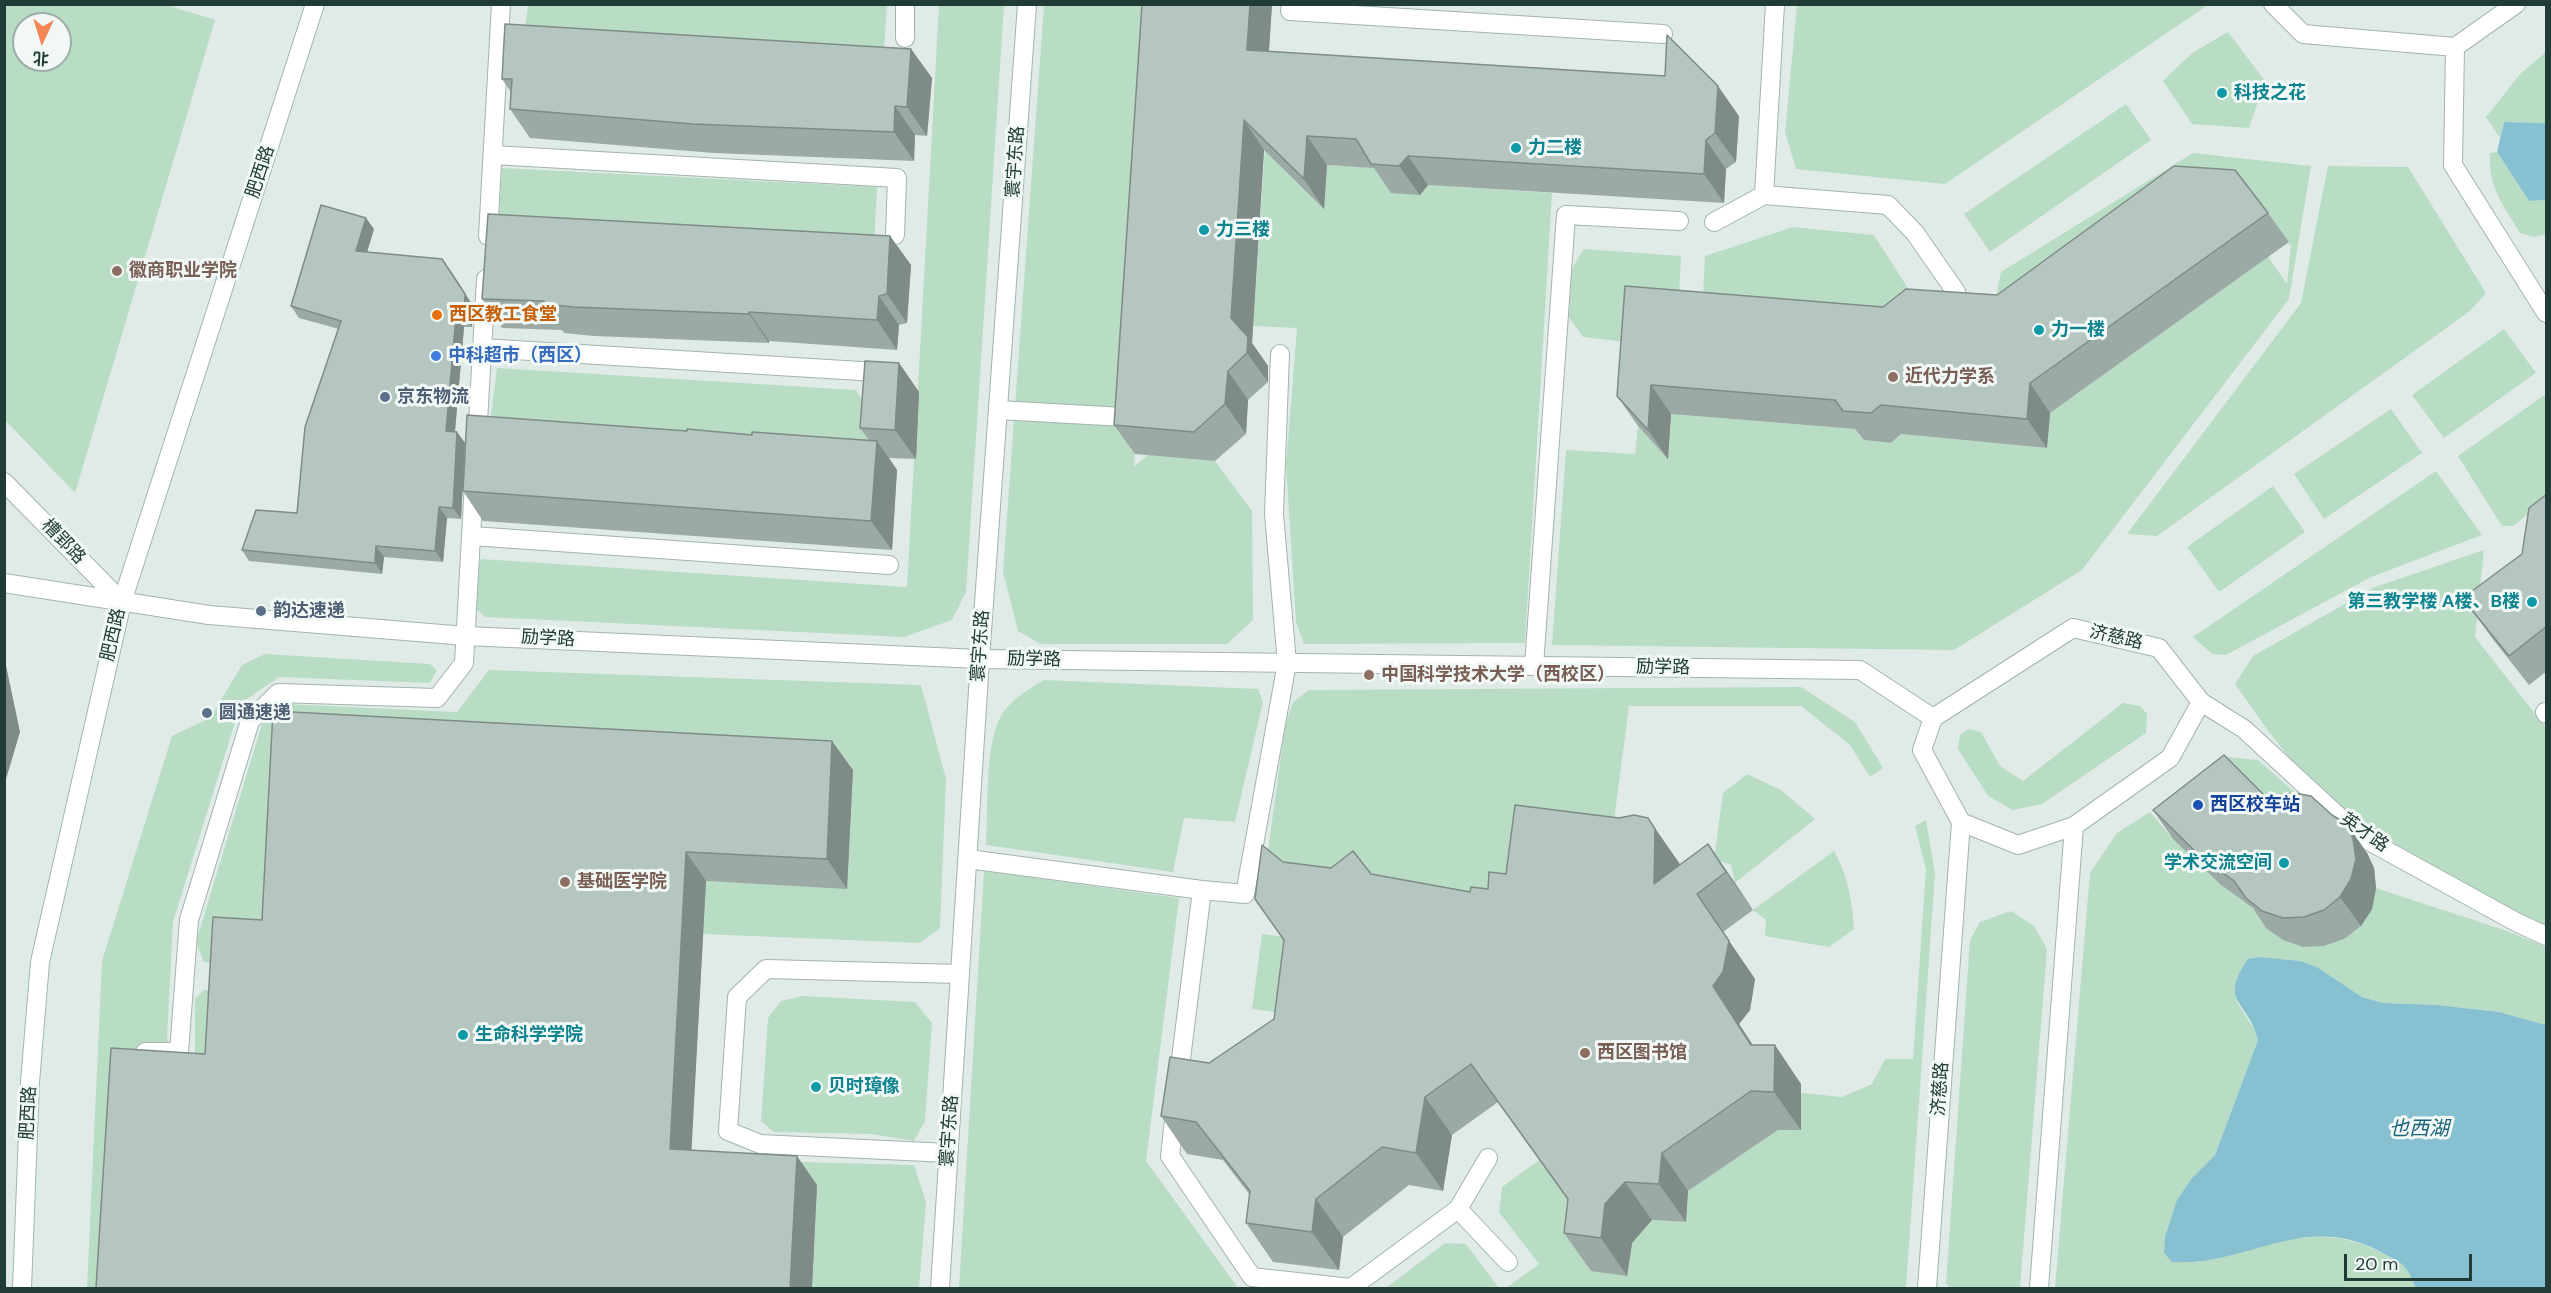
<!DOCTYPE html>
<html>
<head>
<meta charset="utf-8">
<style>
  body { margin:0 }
  #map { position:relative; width:2551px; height:1293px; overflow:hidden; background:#e0ebe7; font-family:"DM Sans","Noto Sans SC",sans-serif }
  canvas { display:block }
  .frame { position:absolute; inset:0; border:6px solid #213c36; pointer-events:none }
  .north { position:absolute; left:12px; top:12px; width:60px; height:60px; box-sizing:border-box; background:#f1f8f5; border:2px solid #9eada9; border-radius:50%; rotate:184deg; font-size:16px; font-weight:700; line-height:24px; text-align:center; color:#213c36 }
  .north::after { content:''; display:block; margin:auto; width:21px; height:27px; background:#f48656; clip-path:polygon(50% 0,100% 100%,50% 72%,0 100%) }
  .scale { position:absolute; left:2344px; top:1254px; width:128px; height:27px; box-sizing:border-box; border:3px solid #213c36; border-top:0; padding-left:8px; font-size:18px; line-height:21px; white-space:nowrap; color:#213c36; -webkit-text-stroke:4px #f1f8f5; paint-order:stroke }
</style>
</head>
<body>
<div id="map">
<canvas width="2551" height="1293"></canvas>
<div class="frame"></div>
<div class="north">北</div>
<div class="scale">20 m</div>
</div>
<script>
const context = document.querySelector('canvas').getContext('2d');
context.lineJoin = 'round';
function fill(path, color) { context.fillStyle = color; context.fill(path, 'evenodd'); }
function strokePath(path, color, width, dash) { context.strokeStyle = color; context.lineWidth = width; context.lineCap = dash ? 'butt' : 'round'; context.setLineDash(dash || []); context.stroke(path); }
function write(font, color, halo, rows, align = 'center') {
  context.font = font + ' "DM Sans","Noto Sans SC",sans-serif'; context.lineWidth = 6; context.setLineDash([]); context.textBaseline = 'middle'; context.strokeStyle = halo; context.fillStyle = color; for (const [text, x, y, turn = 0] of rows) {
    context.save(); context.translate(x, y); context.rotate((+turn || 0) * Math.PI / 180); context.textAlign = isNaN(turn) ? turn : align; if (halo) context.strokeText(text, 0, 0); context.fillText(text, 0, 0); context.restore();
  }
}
fill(new Path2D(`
  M5,4L167,5L215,20L75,493L5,420ZM24,24H60V60H24Z
  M528,5H887L884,51L525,28Z
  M939,5H1004L966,592L952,620L904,637L486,617L470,604L481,559L907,587Z
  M1044,5H1164L1134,467L1148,455L1215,461L1252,511L1253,620L1227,644H1041L1018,631L1003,572Z
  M2202,5L2205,7L1945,184L1796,169L1785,132L1797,5Z
  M2228,32L2265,81L2249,128L2192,124L2163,81L2192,53Z
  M2546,52V123L2504,122L2500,138L2486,117L2521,73Z
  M2126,104L2151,140L1990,252L1964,214Z
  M1266,132L1324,208L1327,165L1377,168L1420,195L1428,185L1552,193L1525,643L1304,644L1296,622L1286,465L1297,328L1253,326Z
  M2497,152L2529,201L2546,200V234L2534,237L2520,233C2503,204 2488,188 2490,153Z
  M2193,153L2311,166L2289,299L2082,570L1954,650L1552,645L1566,450L1635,454L1638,426L1668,458L1671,414L1855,429L1864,440L1891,443L1901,434L2047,448L2050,413L2254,267L2262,248L2287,284L2291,246L2255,199L1991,322L2001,272Z
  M2328,166L2408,167L2486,293L2470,311L2157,536L2127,534L2301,303Z
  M502,168L877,187L874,250L498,230Z
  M1793,227L1874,235L1927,318L1702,319L1705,256Z
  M1584,249L1681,256L1678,317L1644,344L1583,337L1569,317L1571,270Z
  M2504,329L2536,373L2444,438L2412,395Z
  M497,368L856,390L878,428L881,452L489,430Z
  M2546,394V500L2513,526H2502L2458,456Z
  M2391,409L2422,453L2324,519L2294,474Z
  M2436,471L2482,535L2371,577L2226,655L2212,654L2193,637Z
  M2273,486L2305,532L2219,592L2187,547Z
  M2484,550L2475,637L2546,728V925L2533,923C2467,882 2396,850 2335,803C2294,771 2265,726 2235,684L2253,656L2375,587Z
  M265,654L430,664L437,670L430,683L279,677L241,703L173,922L167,1037L175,1071L259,1288H87L102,961L172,736L210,718L242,665Z
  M489,670L921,685L946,779L940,928L920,943L703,934L706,881L847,888L853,770L282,949L233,963L204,962L196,942L262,724L284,704L457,712Z
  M1044,680L1258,689L1263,702L1235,822L1184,818L1173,872L986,845C988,811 985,749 999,720C1008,701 1027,690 1044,680Z
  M1801,687L1855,722L1883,768L1870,777L1850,745L1801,706H1629L1610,851L1533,912L1262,894L1285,726L1293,702L1309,690Z
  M2123,703L2140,706L2147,714L2146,733L2042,804L2013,810L1988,796L1958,749L1960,735L1969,729L1981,732L2000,766L2023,781Z
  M2227,757L2258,760L2358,848L2376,888L2507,931L2546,947V1025L2499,1012L2437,1005L2383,1003L2362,997L2317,967L2299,961L2260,957L2237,1002L2256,1032L2258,1040L2215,1155L2192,1178L2198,1262C2258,1247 2321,1220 2380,1252C2404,1264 2406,1263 2416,1288H2055L2090,873L2117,833L2150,812L2173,839L2212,773Z
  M1747,774L1781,790L1815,819L1735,883L1731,865L1714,859L1723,793Z
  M1926,820L1935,873L1906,1288H1506L1539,1264L1499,1212L1502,1187L1539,1160L1595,1237L1632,1243L1652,1220L1686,1222L1688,1191L1778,1130H1801V1093L1842,1097L1872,1084L1885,1059H1913L1926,869L1915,826Z
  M1834,851C1848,876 1852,901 1854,929L1829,947L1765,936L1766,920L1753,910Z
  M984,871L1179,898L1146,1161L1238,1288H959Z
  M2011,911L2034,926L2047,949L2020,1288H1950L1946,1283L1970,940L1980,922Z
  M1262,934L1307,940L1306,1016L1252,1009Z
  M204,990L231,992L226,1083L195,1061V999Z
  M803,996L915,1002L932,1023L925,1121L914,1141L872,1134L774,1132L761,1121L768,1018L781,1001Z
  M764,1161L914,1165L926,1202L919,1288H812L817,1185Z
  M1445,1243L1466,1244L1499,1288H1386Z`), '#b8ddc4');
fill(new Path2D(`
  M2504,122L2546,123V200L2529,201L2497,152Z
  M2260,957L2300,961L2317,967L2362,997L2383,1003L2437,1005L2499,1012L2546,1025V1288H2416C2406,1263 2403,1264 2379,1251C2303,1211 2246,1267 2172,1262L2164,1253L2165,1237L2177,1200L2192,1178L2215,1155L2258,1040C2250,1002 2217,1003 2248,959Z`), '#87c1d1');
const service = new Path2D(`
  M1291,4L1290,11L1663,34
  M1775,4L1764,195L1888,205L1915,233L1956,292
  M2273,4L2303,34L2455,47L2516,4
  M905,38V4
  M2455,47L2453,165L2546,313
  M493,155L897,178L895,235
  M1714,222L1764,195
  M488,236L501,4
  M482,348L877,372
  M998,410L1124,417
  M477,440L486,279
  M472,536L889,565
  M1534,666L1566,215L1679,221
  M2201,702L2244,729L2360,836L2516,922L2546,936
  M2545,712L2546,714
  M968,859L1202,890
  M145,1052H179L189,920L250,721L278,693L437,698L464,663L474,483
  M1178,1083L1202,890L1245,894L1287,663L1274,514L1280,354
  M1175,1111L1170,1156L1252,1277L1351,1288L1458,1209
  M948,1153L760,1144L728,1131L737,997L766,969L960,974
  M1488,1158L1458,1209L1508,1262`);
const minor = new Path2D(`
  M4,482L122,602
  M4,583L209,615L466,636L980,659L1860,670L1933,718
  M1961,822L2018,845L2074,826
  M940,1288L980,659L1027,4
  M1927,1288L1961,822L1922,750L1933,718L2073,628L2159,648L2201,702L2170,758L2074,826L2039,1288`);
const secondary = new Path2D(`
  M22,1288L30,1082L40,962L122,602L315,4`);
strokePath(service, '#a3b3ae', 20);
strokePath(minor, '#a3b3ae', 20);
strokePath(secondary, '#9fb7b0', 20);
strokePath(service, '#fff', 18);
strokePath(minor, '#fff', 18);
strokePath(secondary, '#fff', 18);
fill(new Path2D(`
  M1272,4L1269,51L1739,116L1736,162L1726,169L1724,203L1428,185L1420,195L1391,193L1374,168L1327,165L1324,209L1264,150L1252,343L1268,366V382L1248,400L1246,434L1215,461L1135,454L1114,425Z
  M911,49L932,78L927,136L915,135L914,161L714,153L530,138L510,109L511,92L502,79Z
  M2268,213L2289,242L2050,413L2047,448L1901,434L1891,443L1864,440L1855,429L1671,414L1668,459L1638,426L1617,396L1883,307L1997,295Z
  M374,229L367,252L450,270L473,306L472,327H464L455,431L457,432L465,443L461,519L447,518L443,562L384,557L382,574L249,561L242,550L297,513L339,329L299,318L291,306Z
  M890,236L911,265L907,323L899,325L897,350L769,341V343L594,336L564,333L562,330L502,328L482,299Z
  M899,363L919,392L916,459L889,458L897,470L892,550L483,521L463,491L687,431L869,440L860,428Z
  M2547,494V671L2529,685L2492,638L2471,609L2522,554Z
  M853,770L847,889L706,881L691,1150L817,1185L812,1288H96L205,1054Z
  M2265,796L2332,815L2347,824L2367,853L2374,868L2376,888L2372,909L2361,926L2344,939L2324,946L2303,947L2283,940L2266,928L2253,908L2220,884L2173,839L2153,810Z
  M1708,844L1735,883L1753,910L1723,932L1755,979L1750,1010L1739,1024L1753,1045L1801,1084V1130H1778L1688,1191L1686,1222L1652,1220L1632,1243L1627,1276L1591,1271L1564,1233L1568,1200L1498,1102L1452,1135L1443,1191L1409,1185L1343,1237L1339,1270L1273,1262L1246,1223L1250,1195L1223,1160L1187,1154L1161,1116L1209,1063L1274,1019L1284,941L1283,862L1371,874L1470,892L1488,889L1506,874L1680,864Z`), '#9caaa5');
fill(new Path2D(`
  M1250,4H1272L1267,79L1247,50Z
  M911,49L932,78L927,136L907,107Z
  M1718,86L1739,116L1736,162L1715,133Z
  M895,106L915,135L914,161L894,132Z
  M1244,120L1264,150L1252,343L1268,366V382L1247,353L1231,318Z
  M1307,136L1327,165L1324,209L1304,179Z
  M1706,140L1726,169L1724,203L1704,174Z
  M1408,156L1428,185L1420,195L1399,166Z
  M366,218L374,229L364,262L356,251Z
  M890,236L911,265L907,323L887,294Z
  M450,270L473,306L472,327L464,316Z
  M879,296L899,325L897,350L877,320Z
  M749,312L769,341V343L749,314Z
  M456,316L464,327L454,442L446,431Z
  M899,363L919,392L916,459L895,430Z
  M1228,371L1248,400L1246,434L1225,404Z
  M2030,383L2050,413L2047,448L2027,419Z
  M1651,385L1671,414L1668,459L1648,430Z
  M457,432L465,443L461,519L453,508Z
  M877,441L897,470L892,550L871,521Z
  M439,507L447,518L443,562L435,551Z
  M376,546L384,557L382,574L375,563Z
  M4,656L20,732L4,786Z
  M832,741L853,770L847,889L827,859Z
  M1648,818L1682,867L1654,884Z
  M2347,824L2367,853L2374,868L2376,888L2372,909L2361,926L2340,897Z
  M1708,844L1735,883L1753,910L1726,872Z
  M686,852L706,881L690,1178L670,1149Z
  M1697,894L1755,979L1750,1010L1739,1024L1774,1078L1775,1045L1801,1084V1130L1774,1092L1751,1045L1713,986Z
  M1425,1097L1452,1135L1443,1191L1416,1153Z
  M1662,1153L1688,1191L1686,1222L1659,1184Z
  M797,1156L817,1185L812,1288H790Z
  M1625,1182L1652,1220L1632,1243L1627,1276L1601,1238L1605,1204Z
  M1316,1199L1343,1237L1339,1270L1312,1232Z`), '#7f8b86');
const building = new Path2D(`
  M1142,4H1250L1247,50L1665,76L1667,35L1718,86L1715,133L1706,140L1704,174L1408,156L1399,166L1371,164L1356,139L1307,136L1304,179L1244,120L1231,318L1248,337L1247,353L1228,371L1225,404L1194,432L1114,425Z
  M505,24L911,49L907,107L895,106L894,132L693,124L510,109L512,79H502Z
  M2174,166L2235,170L2268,213L2030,383L2027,419L1881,405L1871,413L1843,411L1835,400L1651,385L1648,430L1617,396L1625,286L1883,307L1906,289L1997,295Z
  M321,205L366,218L356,251L442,259L465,294L464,316H456L446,431L457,432L453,508L439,507L435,551L376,546L375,563L242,550L256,510L297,513L305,427L341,321L291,306Z
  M488,214L890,236L887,294L879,296L877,320L749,312V314L574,307L543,304L544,301L482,299Z
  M865,361L899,363L895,430L860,428Z
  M467,415L687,431V429L752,435V432L877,441L871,521L463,491Z
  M2547,494V626L2509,656L2471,609L2472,591L2522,554L2529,508Z
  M273,711L832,741L827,859L686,852L670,1149L797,1156L790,1288H96L111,1048L205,1054L213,917L262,920Z
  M2224,755L2265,796L2294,793L2311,796L2332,815L2347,824L2353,839L2356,859L2351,879L2340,897L2324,910L2304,917L2283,918L2262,911L2246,898L2234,881L2199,855L2153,810Z
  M1515,805L1619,818L1634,815L1648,818L1655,829L1654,884L1708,844L1726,872L1697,894L1729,941L1723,972L1713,986L1751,1045H1775L1774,1092L1751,1091L1662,1153L1659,1184L1625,1182L1605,1204L1601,1238L1564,1233L1568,1199L1471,1064L1425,1097L1416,1153L1382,1147L1316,1199L1312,1232L1246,1223L1250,1191L1196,1122L1161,1116L1170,1057L1209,1063L1274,1019L1284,940L1255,899L1262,845L1283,862L1331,868L1353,851L1371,874L1470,892L1471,887L1488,889L1489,872L1506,874Z`);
fill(building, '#b5c6c0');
strokePath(building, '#7f8b86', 1.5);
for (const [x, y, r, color] of [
  [2222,93,6,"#0f9aa8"],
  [1516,148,6,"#0f9aa8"],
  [1204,230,6,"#0f9aa8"],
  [117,271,6,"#8d6e63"],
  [437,315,6,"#e8710a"],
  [2039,330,6,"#0f9aa8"],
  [436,356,6,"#3f7fe0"],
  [1893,377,6,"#8d6e63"],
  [385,397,6,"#5c6f8a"],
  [2532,602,6,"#0f9aa8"],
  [261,611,6,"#5c6f8a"],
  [1369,675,6,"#8d6e63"],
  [207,713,6,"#5c6f8a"],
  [2198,805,6,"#1a4fb4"],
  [2284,863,6,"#0f9aa8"],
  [565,882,6,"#8d6e63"],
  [463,1035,6,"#0f9aa8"],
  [1585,1053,6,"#8d6e63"],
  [816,1087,6,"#0f9aa8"]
]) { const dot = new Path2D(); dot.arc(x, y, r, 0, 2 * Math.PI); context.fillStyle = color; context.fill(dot); strokePath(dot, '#f1f8f5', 2); }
write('bold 18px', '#0d838f', '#f1f8f5', [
  ["科技之花",2234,93],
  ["力二楼",1528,148],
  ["力三楼",1216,230],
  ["力一楼",2051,330],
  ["第三教学楼 A楼、B楼",2520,602,"right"],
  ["学术交流空间",2272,863,"right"],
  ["生命科学学院",475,1035],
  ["贝时璋像",828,1087]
], 'left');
write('18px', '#213c36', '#f1f8f5', [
  ["寰宇东路",1016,162,-86],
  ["肥西路",261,172,-72],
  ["槽郢路",63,542,46],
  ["肥西路",114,635,-77],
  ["济慈路",2116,638,13],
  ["励学路",548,639,3],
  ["寰宇东路",981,646,-86],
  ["励学路",1034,660,1],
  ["励学路",1663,668,1],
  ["英才路",2364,833,35],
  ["济慈路",1941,1089,-86],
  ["肥西路",29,1113,-87],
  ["寰宇东路",950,1131,-86]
]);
write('bold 18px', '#785e54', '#f1f8f5', [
  ["徽商职业学院",129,271],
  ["近代力学系",1905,377],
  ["中国科学技术大学（西校区）",1381,675],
  ["基础医学院",577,882],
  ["西区图书馆",1597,1053]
], 'left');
write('bold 18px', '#c56008', '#f1f8f5', [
  ["西区教工食堂",449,315]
], 'left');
write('bold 18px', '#366cbe', '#f1f8f5', [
  ["中科超市（西区）",448,356]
], 'left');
write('bold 18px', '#4e5e75', '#f1f8f5', [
  ["京东物流",397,397],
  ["韵达速递",273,611],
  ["圆通速递",219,713]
], 'left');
write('bold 18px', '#164399', '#f1f8f5', [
  ["西区校车站",2210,805]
], 'left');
write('italic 20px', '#1a6378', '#f1f8f5', [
  ["也西湖",2419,1130]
]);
</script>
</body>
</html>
